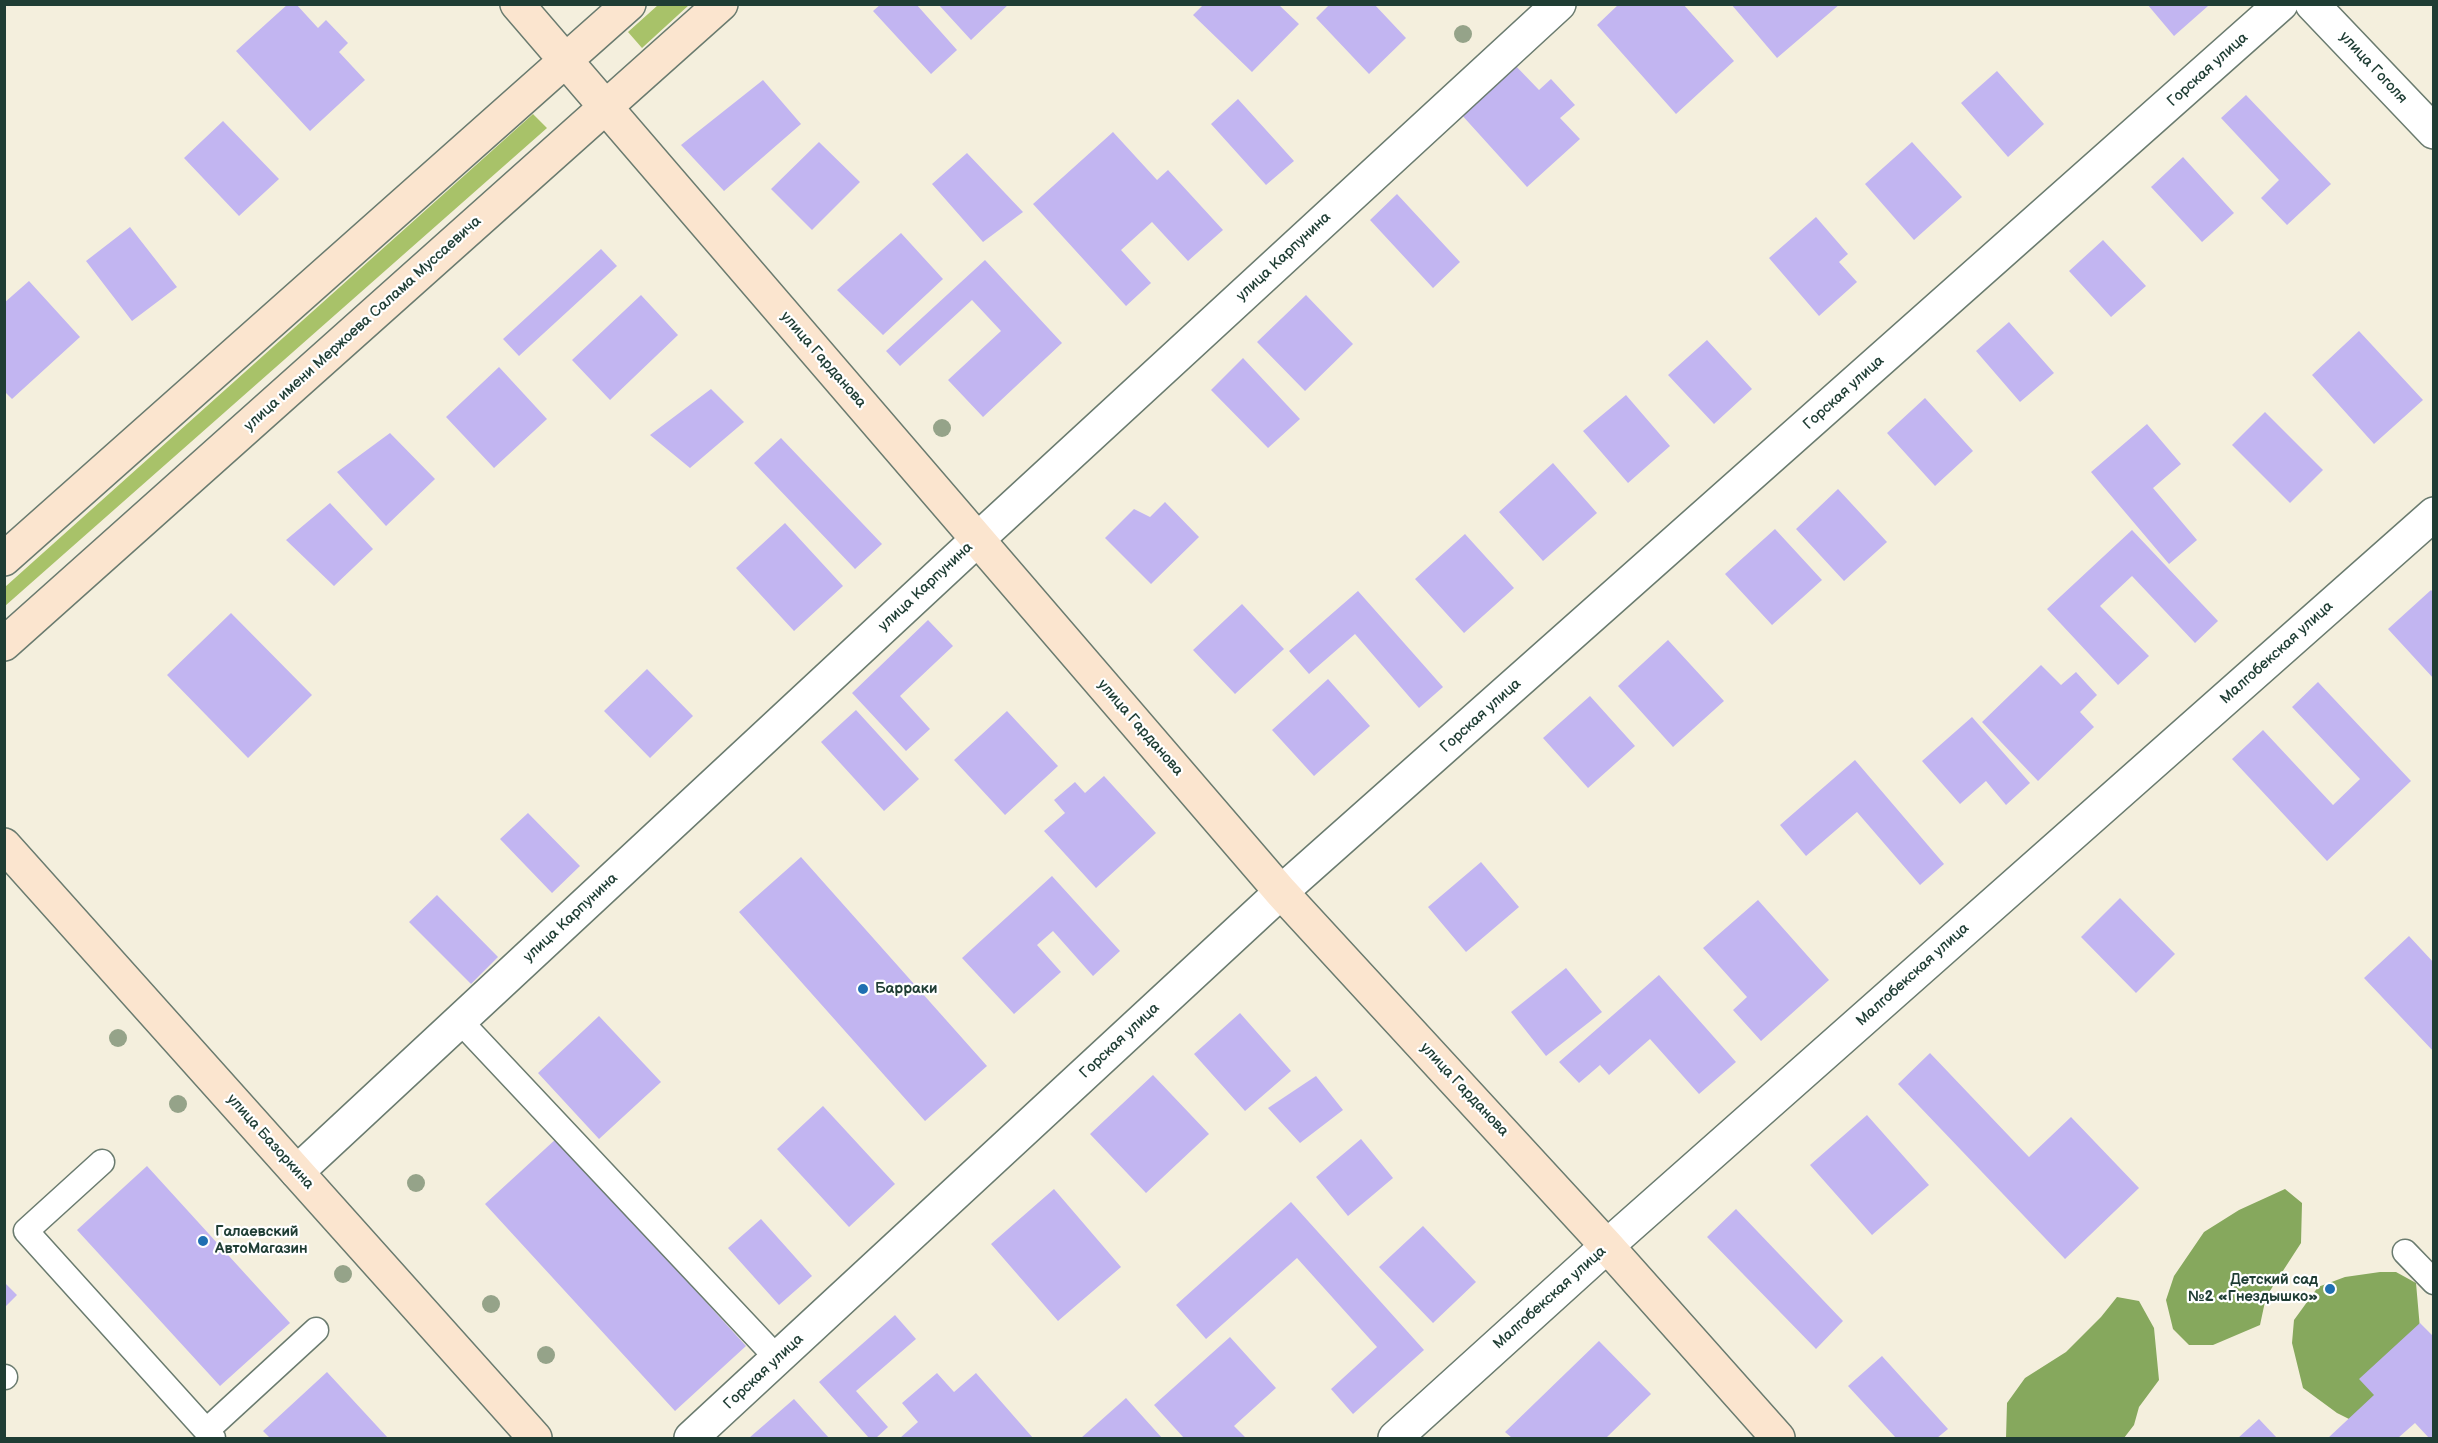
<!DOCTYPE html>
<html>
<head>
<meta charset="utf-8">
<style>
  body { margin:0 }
  #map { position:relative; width:2438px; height:1443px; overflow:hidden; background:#f4efdd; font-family:"Balsamiq Sans",sans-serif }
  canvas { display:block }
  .frame { position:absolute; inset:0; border:6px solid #1f3d34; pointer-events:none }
</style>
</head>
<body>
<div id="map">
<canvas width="2438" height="1443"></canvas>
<div class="frame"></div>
</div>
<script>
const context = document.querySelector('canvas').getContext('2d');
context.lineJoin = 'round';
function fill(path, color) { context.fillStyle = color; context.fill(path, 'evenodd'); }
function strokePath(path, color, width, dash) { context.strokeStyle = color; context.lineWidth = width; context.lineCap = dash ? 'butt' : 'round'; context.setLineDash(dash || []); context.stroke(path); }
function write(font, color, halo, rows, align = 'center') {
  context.font = font + ' "Balsamiq Sans",sans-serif'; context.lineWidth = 4.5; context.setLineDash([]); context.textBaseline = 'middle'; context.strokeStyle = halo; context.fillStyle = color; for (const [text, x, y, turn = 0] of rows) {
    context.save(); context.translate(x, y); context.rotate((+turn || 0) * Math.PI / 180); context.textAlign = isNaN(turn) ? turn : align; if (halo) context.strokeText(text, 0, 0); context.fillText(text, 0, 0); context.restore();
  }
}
fill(new Path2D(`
  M658,5H689L642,48L628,32Z
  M533,114L547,128L5,606V587Z`), '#a8c269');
fill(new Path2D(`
  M2285,1189L2302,1203L2301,1243L2266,1297L2260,1325L2213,1345H2189L2173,1329L2166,1300L2174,1276L2204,1232L2239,1210Z
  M2380,1272H2396L2416,1283L2421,1340L2379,1401L2357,1423L2337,1413L2303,1388L2292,1343L2294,1320L2318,1287L2345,1277Z
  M2117,1297L2139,1301L2154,1328L2159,1380L2139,1407L2134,1425L2124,1438H2006L2007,1403L2025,1378L2066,1352L2101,1317Z`), '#86a85d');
fill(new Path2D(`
  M288,4H296L318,28L326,20L348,43L339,52L365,80L310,131L236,51Z
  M881,4H916L957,50L931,74L873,11Z
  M938,4H1009L971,40Z
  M1330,4H1374L1406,38L1369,74L1316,18Z
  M1619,4H1683L1734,61L1676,114L1597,25Z
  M1731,4H1840L1777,58Z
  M2147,4H2207L2208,6L2174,36Z
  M1203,5H1279L1299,24L1252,72L1193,15Z
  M1513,63L1539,90L1551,79L1575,105L1560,118L1580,139L1527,187L1460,113Z
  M1997,71L2044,124L2008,157L1961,103Z
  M763,80L801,124L724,191L681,145Z
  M2246,95L2331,184L2287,225L2261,198L2279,180L2221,118Z
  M1238,99L1294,161L1266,185L1211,124Z
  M223,121L279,179L239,216L184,158Z
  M1113,132L1157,180L1168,170L1223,230L1188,261L1152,222L1121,250L1151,283L1126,306L1033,204Z
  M819,142L860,182L812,230L771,189Z
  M1912,142L1962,197L1914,240L1865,184Z
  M967,153L1023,212L983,242L932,184Z
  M2183,157L2234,213L2202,242L2151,187Z
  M1397,194L1460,262L1433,288L1370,220Z
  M1816,217L1848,254L1839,262L1857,282L1819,316L1769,258Z
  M130,227L177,287L132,321L86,261Z
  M901,233L943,279L883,335L837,290Z
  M2103,240L2146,286L2111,317L2069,271Z
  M601,249L617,266L519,356L503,339Z
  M985,260L1062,343L983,417L948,380L1001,331L972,300L900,366L886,351Z
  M29,281L80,337L12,399L4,391V303Z
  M641,295L678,335L610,400L572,360Z
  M1306,295L1353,344L1305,391L1257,342Z
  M2009,322L2054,373L2020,402L1976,351Z
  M2359,331L2423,400L2374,444L2312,375Z
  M1707,340L1752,389L1714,424L1668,375Z
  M1243,358L1300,419L1268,448L1211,390Z
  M499,367L547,419L494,468L446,417Z
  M711,389L744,422L690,468L650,435Z
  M1626,395L1670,446L1628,483L1583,431Z
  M1925,398L1973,451L1935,486L1887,433Z
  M2265,412L2323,470L2290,503L2232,445Z
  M2147,424L2181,464L2153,488L2197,540L2169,564L2091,472Z
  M390,433L435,479L386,526L337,472Z
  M781,438L882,544L855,569L754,463Z
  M1553,463L1597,513L1543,561L1499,512Z
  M1838,489L1887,542L1844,581L1796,529Z
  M1165,502L1199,537L1151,584L1105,538L1134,509L1150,517Z
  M330,503L373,549L334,586L286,540Z
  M785,523L843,586L794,631L736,568Z
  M1775,529L1822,580L1772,625L1725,574Z
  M2132,530L2218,621L2195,643L2132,576L2100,606L2149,656L2118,685L2047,609Z
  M1465,534L1514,588L1464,633L1415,579Z
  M2431,590L2434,593V679L2388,629Z
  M1358,591L1443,687L1419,708L1355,634L1309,674L1289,651Z
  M1242,604L1284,649L1235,694L1193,650Z
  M231,613L312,695L248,758L167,675Z
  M928,620L953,646L900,696L930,729L906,751L852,693Z
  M1668,640L1724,701L1673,747L1618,686Z
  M2041,665L2061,685L2076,672L2097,695L2080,712L2094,727L2038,781L1982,722Z
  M647,669L693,716L650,758L604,711Z
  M1328,679L1370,726L1314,776L1272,730Z
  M2318,682L2411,781L2327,861L2232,759L2263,730L2333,805L2360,779L2292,707Z
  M1590,696L1635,746L1588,788L1543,738Z
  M856,710L919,779L884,811L821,742Z
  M1007,711L1058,766L1005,815L954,760Z
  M1972,717L2030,783L2006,805L1986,781L1960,804L1922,761Z
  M1855,760L1944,864L1920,885L1857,812L1806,856L1780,825Z
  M1104,776L1156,833L1096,888L1044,831L1065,813L1054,800L1075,782L1085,793Z
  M528,813L580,866L552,893L500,839Z
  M801,857L987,1066L925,1121L739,912Z
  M1481,862L1519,907L1466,952L1428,907Z
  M1052,876L1120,951L1093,976L1053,931L1037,945L1061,972L1014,1014L962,958Z
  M437,895L498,957L471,984L409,922Z
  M2120,898L2175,954L2136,993L2081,937Z
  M1758,900L1829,980L1761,1041L1733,1010L1747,997L1703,948Z
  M2409,936L2434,963V1052L2364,978Z
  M1566,968L1602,1012L1546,1056L1511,1012Z
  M1659,975L1736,1062L1699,1094L1650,1039L1609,1075L1600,1065L1579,1083L1559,1062Z
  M1240,1013L1291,1071L1245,1111L1194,1054Z
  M599,1016L661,1082L599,1139L538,1073Z
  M1930,1053L2029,1157L2071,1117L2139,1188L2065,1259L1898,1084Z
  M1153,1075L1209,1134L1146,1193L1090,1134Z
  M1316,1076L1343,1110L1300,1143L1268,1108Z
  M823,1106L895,1184L849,1227L777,1149Z
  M1867,1115L1929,1185L1872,1235L1810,1165Z
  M557,1138L746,1346L675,1411L485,1204Z
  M1361,1139L1393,1178L1348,1216L1316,1177Z
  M147,1166L290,1323L220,1386L77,1230Z
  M1054,1189L1121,1267L1058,1321L991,1244Z
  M1291,1202L1424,1350L1353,1414L1331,1389L1377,1347L1297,1258L1206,1339L1176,1305Z
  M1736,1209L1843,1321L1816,1349L1707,1237Z
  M761,1219L812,1276L779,1305L728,1248Z
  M1423,1226L1476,1282L1433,1323L1379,1267Z
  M4,1282L17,1295L4,1308Z
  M895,1315L916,1339L856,1391L888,1427L876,1438H869L819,1382Z
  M2420,1323L2434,1337V1438H2429L2415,1423L2398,1438H2328L2374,1395L2359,1379Z
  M1230,1337L1276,1388L1234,1426L1246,1438H1184L1154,1405Z
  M1599,1341L1651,1394L1606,1438H1512L1505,1432Z
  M1882,1356L1948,1429L1937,1438H1896L1848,1386Z
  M327,1372L388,1438H270L263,1431Z
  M937,1373L954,1392L976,1373L1033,1438H900L918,1422L902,1403Z
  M1126,1398L1162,1438H1081Z
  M794,1399L829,1438H749Z
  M2259,1419L2277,1438H2238Z`), '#c2b5f1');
const lane = new Path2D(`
  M460,1021L778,1359
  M102,1162L26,1231L213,1438
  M2405,1252L2434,1282
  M4,1377H5
  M206,1431L316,1330`);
const street = new Path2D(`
  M2312,4L2434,132
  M297,1172L978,539L1559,4
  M691,1438L1281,892L2281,4
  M1395,1438L1607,1246L2434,514`);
const secondary = new Path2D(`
  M517,4L1281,892L1607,1246L1778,1438
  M4,559L629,4
  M4,644L721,4
  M4,845L535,1438`);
strokePath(lane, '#6a7b6f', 27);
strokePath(street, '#6a7b6f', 36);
strokePath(secondary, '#6a7b6f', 36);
strokePath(lane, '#fff', 24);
strokePath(street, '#fff', 33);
strokePath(secondary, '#fbe5cf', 33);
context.fillStyle = '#95a389';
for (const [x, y] of [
  [1463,34],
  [942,428],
  [118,1038],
  [178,1104],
  [416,1183],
  [343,1274],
  [491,1304],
  [546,1355]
]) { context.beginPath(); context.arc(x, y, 9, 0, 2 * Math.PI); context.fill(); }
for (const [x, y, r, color] of [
  [863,989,6,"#1f6fb2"],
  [203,1241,6,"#1f6fb2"],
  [2330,1289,6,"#1f6fb2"]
]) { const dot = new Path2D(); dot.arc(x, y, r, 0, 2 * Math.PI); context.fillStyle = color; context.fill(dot); strokePath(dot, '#fff', 2); }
write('15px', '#1f3d34', '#fff', [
  ["улица Гоголя",2373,68,47],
  ["Горская улица",2208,70,-42],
  ["улица Карпунина",1284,257,-43],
  ["улица имени Мержоева Салама Муссаевича",363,324,-42],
  ["улица Гарданова",823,360,49],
  ["Горская улица",1844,393,-42],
  ["улица Карпунина",926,587,-43],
  ["Малгобекская улица",2277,653,-42],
  ["Горская улица",1481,716,-42],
  ["улица Гарданова",1140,728,49],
  ["улица Карпунина",571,918,-43],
  ["Малгобекская улица",1913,975,-42],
  ["Горская улица",1120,1041,-43],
  ["улица Гарданова",1464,1090,47],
  ["улица Базоркина",270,1142,48],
  ["Малгобекская улица",1550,1298,-42],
  ["Горская улица",764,1372,-43]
]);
write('bold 15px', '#1f3d34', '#fff', [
  ["Барраки",875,989],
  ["Галаевский",215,1232],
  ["АвтоМагазин",215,1249],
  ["Детский сад",2318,1280,"right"],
  ["№2 «Гнездышко»",2318,1297,"right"]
], 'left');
</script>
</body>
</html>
